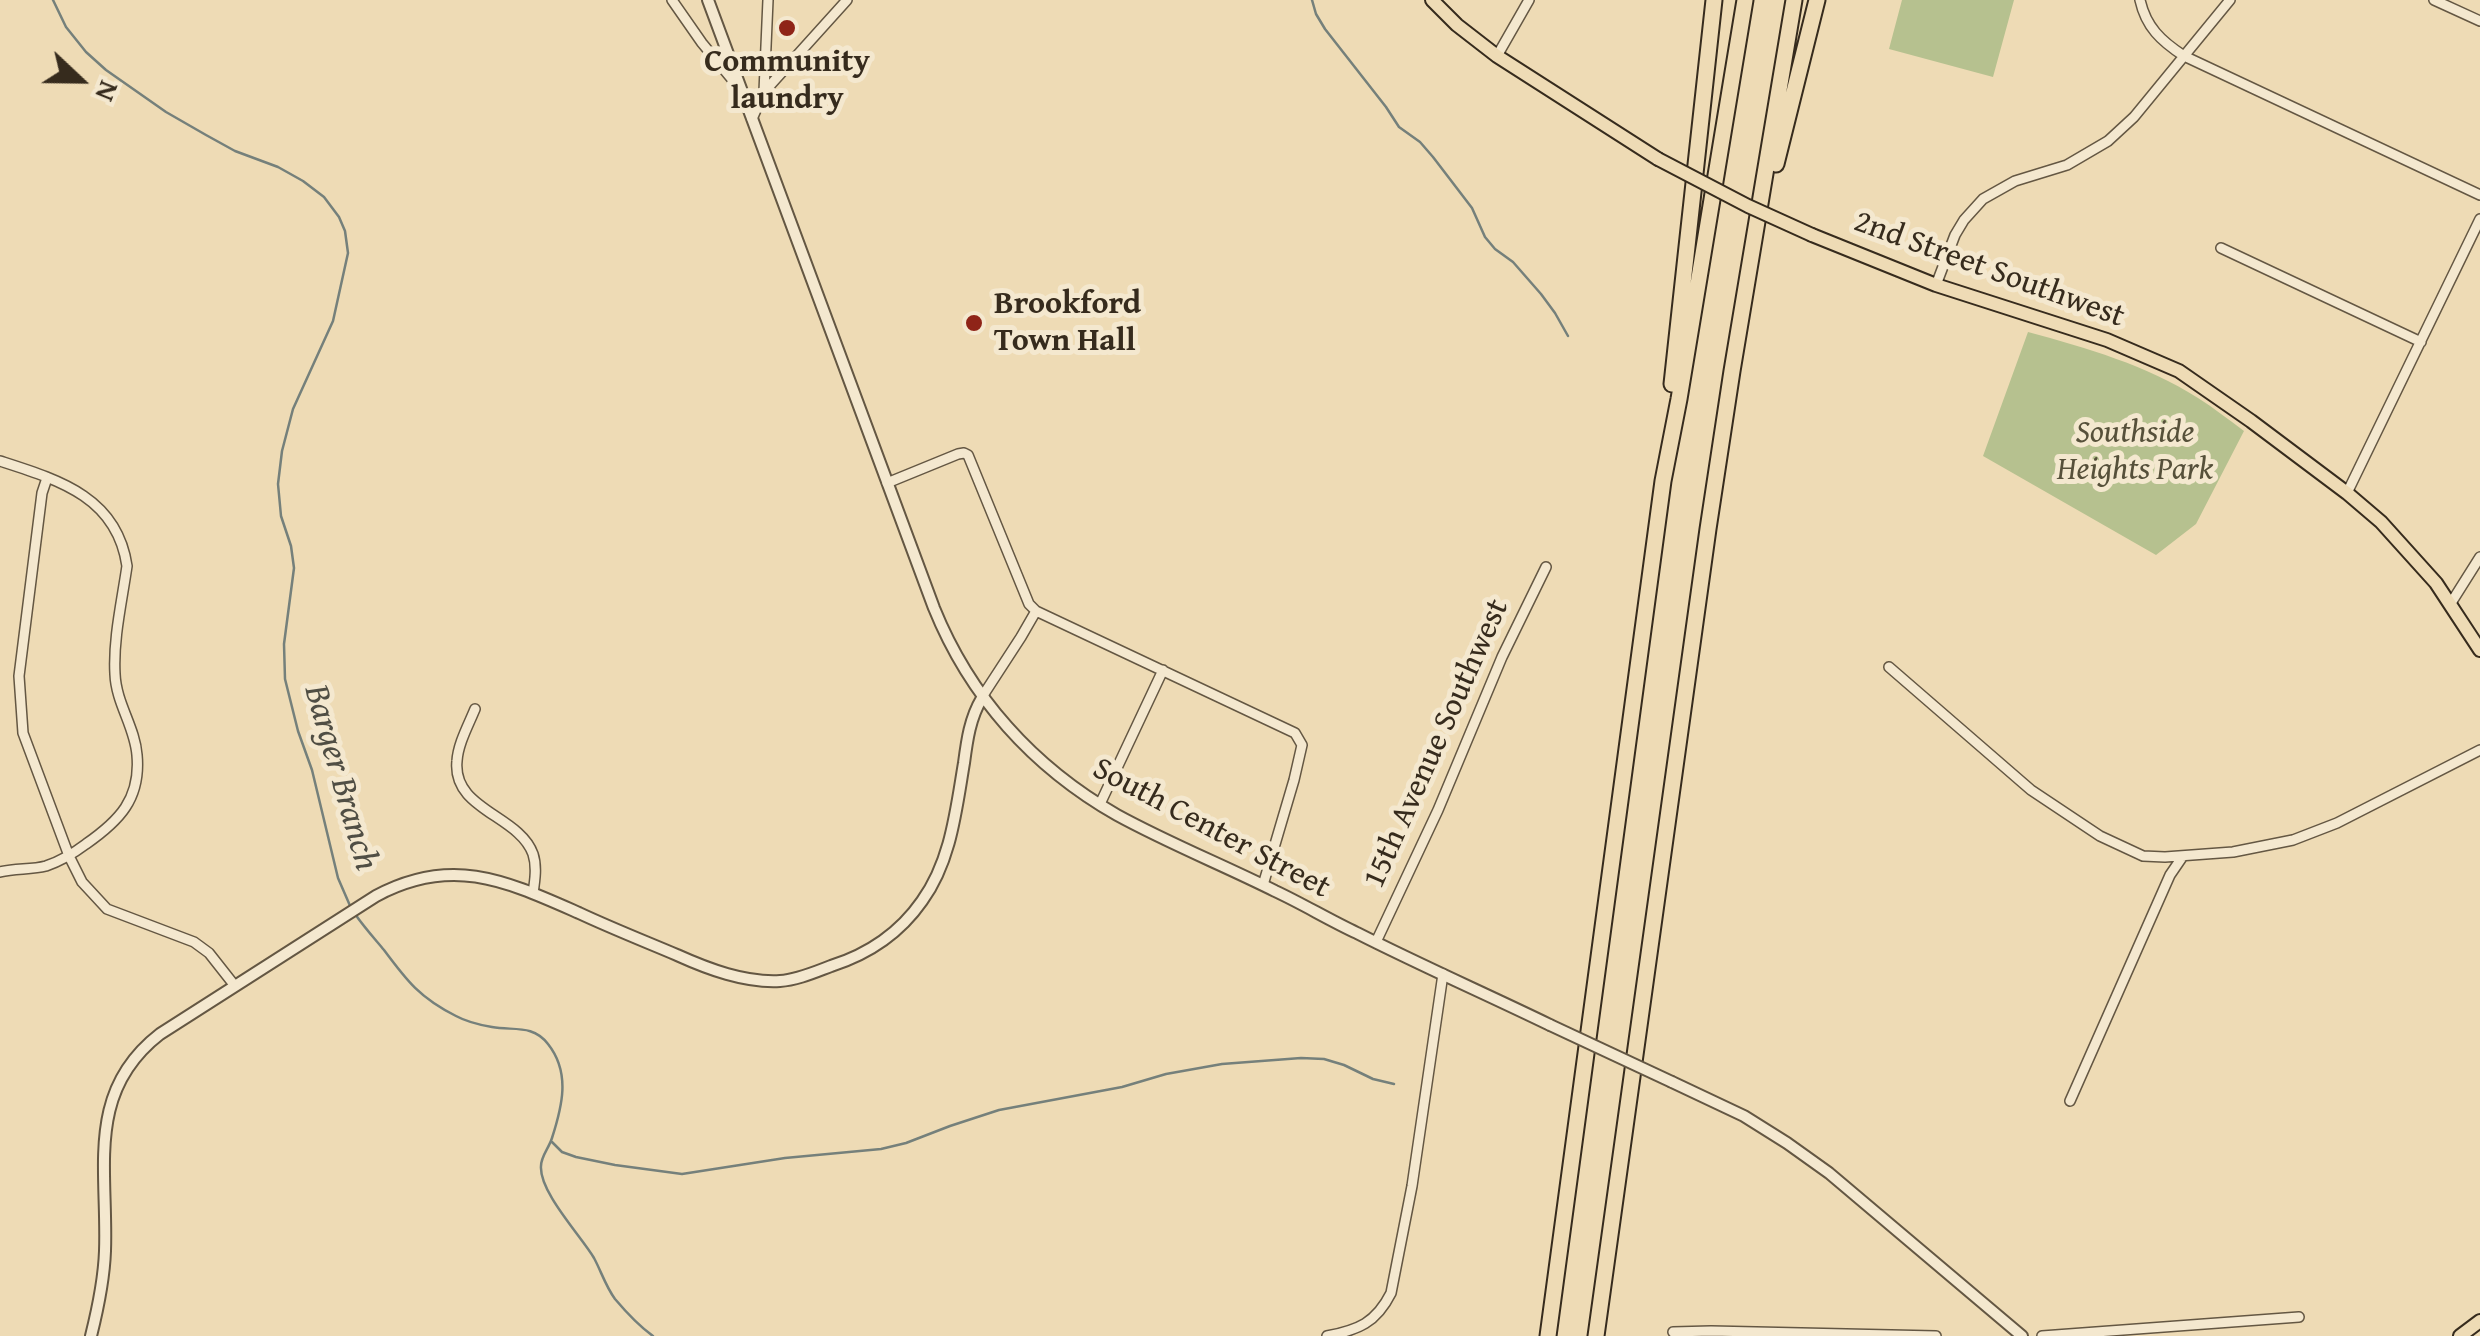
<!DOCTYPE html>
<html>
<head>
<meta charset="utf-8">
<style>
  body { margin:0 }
  #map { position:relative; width:2480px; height:1336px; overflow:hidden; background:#eedbb5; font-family:"Gentium Book Plus",serif }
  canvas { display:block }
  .north { position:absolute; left:30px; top:30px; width:100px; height:100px; -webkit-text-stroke:8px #f4e8cf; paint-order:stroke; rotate:112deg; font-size:28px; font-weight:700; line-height:40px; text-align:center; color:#362b1d }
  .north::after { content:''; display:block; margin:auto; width:35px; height:45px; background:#362b1d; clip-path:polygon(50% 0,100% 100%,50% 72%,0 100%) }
</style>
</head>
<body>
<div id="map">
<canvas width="2480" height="1336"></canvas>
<div class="north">N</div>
</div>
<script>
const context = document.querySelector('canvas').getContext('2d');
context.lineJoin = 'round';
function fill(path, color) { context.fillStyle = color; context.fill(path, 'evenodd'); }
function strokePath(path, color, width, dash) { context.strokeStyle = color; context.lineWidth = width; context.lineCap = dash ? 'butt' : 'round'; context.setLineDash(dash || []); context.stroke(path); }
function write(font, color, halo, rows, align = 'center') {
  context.font = font + ' "Gentium Book Plus",serif'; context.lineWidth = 10; context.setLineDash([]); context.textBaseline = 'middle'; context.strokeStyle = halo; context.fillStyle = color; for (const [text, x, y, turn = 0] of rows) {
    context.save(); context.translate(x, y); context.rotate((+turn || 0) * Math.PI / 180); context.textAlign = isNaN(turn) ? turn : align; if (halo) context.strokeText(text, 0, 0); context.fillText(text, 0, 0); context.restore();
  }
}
fill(new Path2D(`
  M1902,0H2014L1993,77L1889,49Z
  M2028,332C2087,348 2146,365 2198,398C2214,408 2229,420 2244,431L2196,524L2156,555L1983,456Z`), '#b6c18f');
strokePath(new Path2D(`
  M53,0L66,27L86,52L106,70L166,112L206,135L235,151L278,167L303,181L324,197L339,217L345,231L348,253L333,321L293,409L282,451L278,484L281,516L291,546L294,568L284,644L285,679L298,731L312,770L338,878L351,908
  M1312,0L1316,14L1325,29L1386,107L1399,127L1420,142L1433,157L1472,208L1485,237L1495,249L1513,262L1541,294L1555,313L1568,336
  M355,914C364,927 374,938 384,950C407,981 420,998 456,1016C467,1022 480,1025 492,1027C513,1031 533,1024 548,1044C571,1073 562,1107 552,1138C549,1148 541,1156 541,1166C539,1192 581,1236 594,1258C601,1271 606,1287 615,1299C626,1312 639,1326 653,1336
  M552,1142L562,1152L576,1157L615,1165L682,1174L785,1158L881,1149L906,1143L950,1126L999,1110L1122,1087L1166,1074L1222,1064L1301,1058L1324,1059L1344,1065L1373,1079L1394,1084`), '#75807b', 2.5);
const minor = new Path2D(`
  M672,0L702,43L740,89
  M2140,0C2146,27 2161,41 2184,56L2480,195
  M2434,0L2480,21
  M1497,56L1529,0
  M764,92L768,0
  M752,119L764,92L847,0
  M2221,248L2421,342
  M1936,285L1955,235L1964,220L1983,199L2015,181L2067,165L2108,141L2134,117L2230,0
  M0,461C59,480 117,497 127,566C122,601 113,639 115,674C116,703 135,727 137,755C141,799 119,821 86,844C74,853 61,861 46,866C31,870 15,868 0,872
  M47,478L42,493L19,676L23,733L69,856L82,882L107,909L194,942L209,953L235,986
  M887,483L958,454L964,453L968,455L1029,604L1036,611L1295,733L1302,745L1294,780L1263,885
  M2347,493L2480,219
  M2451,603L2480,557
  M1889,667L2031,790L2100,836L2143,856L2165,857L2233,852L2293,840L2337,823L2480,750
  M982,697L1021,637L1036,611
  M475,709C468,726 458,744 457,761C452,810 519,815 533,854C537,866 535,880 533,893
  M1100,804L1163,670
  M1376,942L1438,810L1502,657L1546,567
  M2070,1101L2170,875L2183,856
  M1673,1332L1711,1331L1936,1336
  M1327,1336C1358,1330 1376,1323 1391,1293L1412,1186L1443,974
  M2042,1336L2299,1317`);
const tertiary = new Path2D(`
  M708,0L934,608C970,697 1033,767 1117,815C1168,843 1223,865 1275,891C1303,904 1329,920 1357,933C1420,965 1486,994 1550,1025
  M1672,1082L1744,1116L1787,1143L1829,1173L2022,1336
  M91,1336C98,1308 104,1280 105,1251C108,1169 85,1092 160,1034L376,896C452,855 506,881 579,913C611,928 644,941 677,955C708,969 745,983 780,981C797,980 815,972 831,966C869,954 899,934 922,901C951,861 956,810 964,763C967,740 970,718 982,698`);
const primary = new Path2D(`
  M1432,0L1457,25L1497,56L1658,159
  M1812,235L1936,285L2107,340L2179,371L2251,421L2347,493L2381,522L2436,583L2480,650
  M2460,1336L2480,1321`);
const motorway = new Path2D(`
  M1776,164L1817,0
  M1672,384L1714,0
  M1548,1336L1663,481L1679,399L1745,0
  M1596,1336L1708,529L1732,371L1794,0`);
strokePath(minor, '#645743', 12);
strokePath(tertiary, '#645743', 14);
strokePath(primary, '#362b1d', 16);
strokePath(motorway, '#362b1d', 19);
strokePath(minor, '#f4e8cf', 9);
strokePath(tertiary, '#f4e8cf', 10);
strokePath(primary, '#eedbb5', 12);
strokePath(motorway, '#eedbb5', 15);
const tertiaryBridge = new Path2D(`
  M1550,1025L1672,1082`);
const primaryBridge = new Path2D(`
  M1658,159L1748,206L1812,235`);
strokePath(tertiaryBridge, '#645743', 14, []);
strokePath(primaryBridge, '#362b1d', 16, []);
strokePath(tertiaryBridge, '#f4e8cf', 10);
strokePath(primaryBridge, '#eedbb5', 12);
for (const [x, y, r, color] of [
  [787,28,10,"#8f2418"],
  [974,323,10,"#8f2418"]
]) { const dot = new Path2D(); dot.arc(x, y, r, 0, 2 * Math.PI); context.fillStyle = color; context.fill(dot); strokePath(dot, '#f4e8cf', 4); }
write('bold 32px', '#362b1d', '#f4e8cf', [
  ["Community",787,63],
  ["laundry",787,100],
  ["Brookford",994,305,"left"],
  ["Town Hall",994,342,"left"]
]);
write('32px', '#362b1d', '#f4e8cf', [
  ["2nd Street Southwest",1989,270,20],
  ["15th Avenue Southwest",1437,744,-66],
  ["South Center Street",1211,829,28]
]);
write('italic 32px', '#56503a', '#f4e8cf', [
  ["Southside",2135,434],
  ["Heights Park",2135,471]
]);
write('italic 35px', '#504e44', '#f4e8cf', [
  ["Barger Branch",340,778,74]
]);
</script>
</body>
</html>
